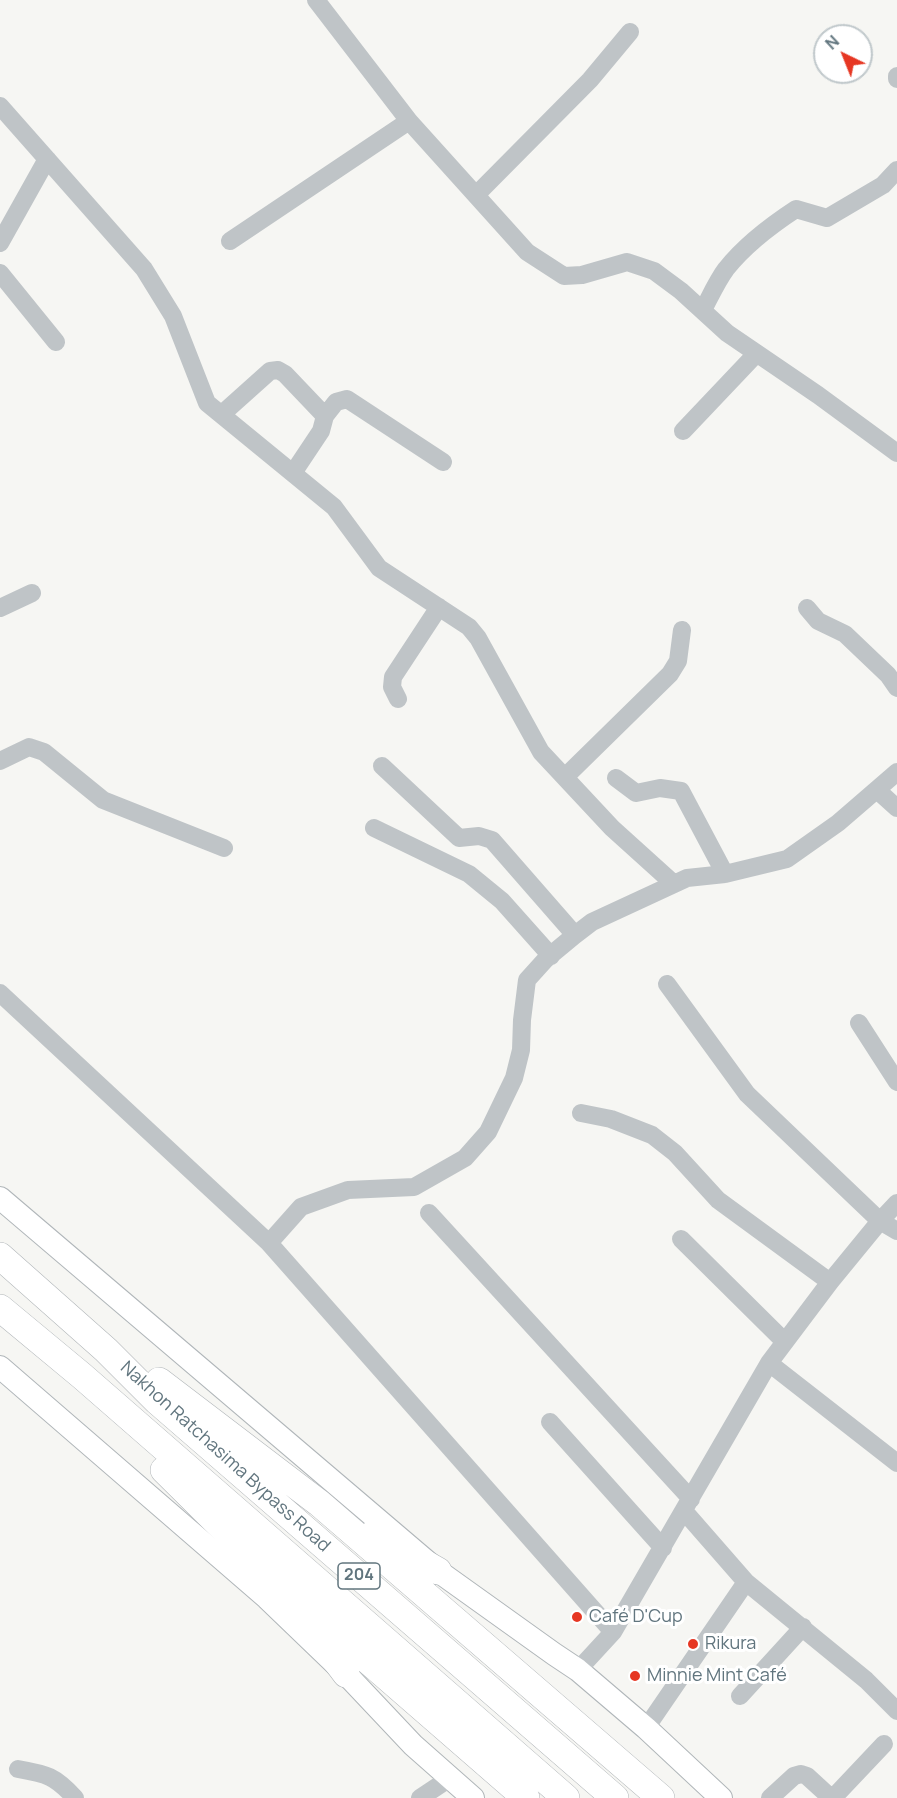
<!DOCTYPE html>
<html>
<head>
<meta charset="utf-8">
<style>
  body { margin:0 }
  #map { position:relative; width:897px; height:1798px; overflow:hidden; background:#f6f6f3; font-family:Manrope,sans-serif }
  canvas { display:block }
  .north { position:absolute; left:813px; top:24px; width:60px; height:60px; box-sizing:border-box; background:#fff; border:2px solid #c0c8cb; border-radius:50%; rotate:317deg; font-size:16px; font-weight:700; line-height:24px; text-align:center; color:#61757e }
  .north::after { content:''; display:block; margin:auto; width:21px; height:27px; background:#e63723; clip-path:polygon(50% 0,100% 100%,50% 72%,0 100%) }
</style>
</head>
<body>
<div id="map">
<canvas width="897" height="1798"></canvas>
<div class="north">N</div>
</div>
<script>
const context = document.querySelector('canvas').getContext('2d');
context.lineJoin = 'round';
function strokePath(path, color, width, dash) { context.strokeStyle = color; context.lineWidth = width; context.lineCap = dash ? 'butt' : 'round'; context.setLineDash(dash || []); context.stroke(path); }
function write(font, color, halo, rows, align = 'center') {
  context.font = font + ' Manrope,sans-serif'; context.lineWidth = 6; context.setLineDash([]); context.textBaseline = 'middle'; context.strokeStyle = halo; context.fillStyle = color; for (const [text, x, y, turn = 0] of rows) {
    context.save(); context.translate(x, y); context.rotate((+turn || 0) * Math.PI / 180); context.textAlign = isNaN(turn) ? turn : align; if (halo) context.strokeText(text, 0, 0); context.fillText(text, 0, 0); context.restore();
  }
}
const major = new Path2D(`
  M0,1198L438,1571L554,1654L578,1670L646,1728L721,1798
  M0,1367L267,1598L346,1674L413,1745L473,1798`);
const highway = new Path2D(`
  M0,1256L106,1350L157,1401L615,1798
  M0,1308L82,1376L566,1798
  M159,1381L319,1503L661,1798
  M164,1470L273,1578L526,1798
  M373,1534L438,1571
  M307,1622L346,1674`);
strokePath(major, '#b0b6b9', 24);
strokePath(highway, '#b0b5b8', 28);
strokePath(new Path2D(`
  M316,0L409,121L527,252L564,276L582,275L627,262L654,271L681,291L727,333L818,395L897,453
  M897,76V79
  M0,106L144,269L173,316L207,403L334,507L379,568L469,627L478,638L541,752L612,828L674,884
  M476,195L590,80L630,32
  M230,241L409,121
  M0,243L47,159
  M0,273L56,342
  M703,310C710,297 717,281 726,269C745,245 770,226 796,209L827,218L883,185L897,170
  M222,414L270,371L278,370L285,374L325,416L321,431L293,473
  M325,416L336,402L347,399L443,462
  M683,431L756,354
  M0,608L32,593
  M807,608L818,621L845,634L888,675L897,688
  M398,699L392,687L393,677L439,607
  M0,761L29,747L44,752L103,800L224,848
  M382,766L459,838L479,836L492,840L575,935
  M565,777L670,674L678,661L682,630
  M616,778L636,793L660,788L681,791L725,874
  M877,790L897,808
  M374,828L469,874L502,901L551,956
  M667,984L747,1094L880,1221L897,1231
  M0,993L269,1243L613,1632
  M859,1023L897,1082
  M581,1113L611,1119L652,1135L675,1153L718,1200L830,1282
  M429,1213L691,1499
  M681,1239L785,1342
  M269,1243L301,1207L348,1190L414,1187L465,1158L488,1132L514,1078L521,1050L522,1020L527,980L546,959L575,935L592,922L687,878L725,874L787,859L838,823L897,772
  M769,1363L897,1463
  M550,1422L663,1548
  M684,1511L746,1582L866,1680L897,1711
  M578,1670L613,1632L769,1363L830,1282L880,1221L897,1203
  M740,1696L803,1627
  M646,1728L746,1582
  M18,1769C47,1774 55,1776 75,1798
  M420,1798L450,1778
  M770,1798L794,1776L801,1774L807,1776L831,1798
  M833,1798L884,1744`), '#bfc4c7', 18);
strokePath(major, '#fff', 22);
strokePath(highway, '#fff', 27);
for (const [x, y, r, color] of [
  [577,1617,6,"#e63723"],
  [693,1644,6,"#e63723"],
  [635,1676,6,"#e63723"]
]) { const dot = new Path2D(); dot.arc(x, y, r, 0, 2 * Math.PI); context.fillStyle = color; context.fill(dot); strokePath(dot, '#fff', 2); }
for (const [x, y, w] of [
  [359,1576,42]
]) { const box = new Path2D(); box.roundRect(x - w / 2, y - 13, w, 26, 4.5); context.fillStyle = '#fff'; context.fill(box); strokePath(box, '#61757e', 1.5); }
write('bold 16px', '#61757e', null, [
  ["204",359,1576]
]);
write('18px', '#61757e', '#fff', [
  ["Nakhon Ratchasima Bypass Road",225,1457,42]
]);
write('18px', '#61757e', '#fff', [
  ["Café D'Cup",589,1617],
  ["Rikura",705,1644],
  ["Minnie Mint Café",647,1676]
], 'left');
</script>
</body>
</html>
